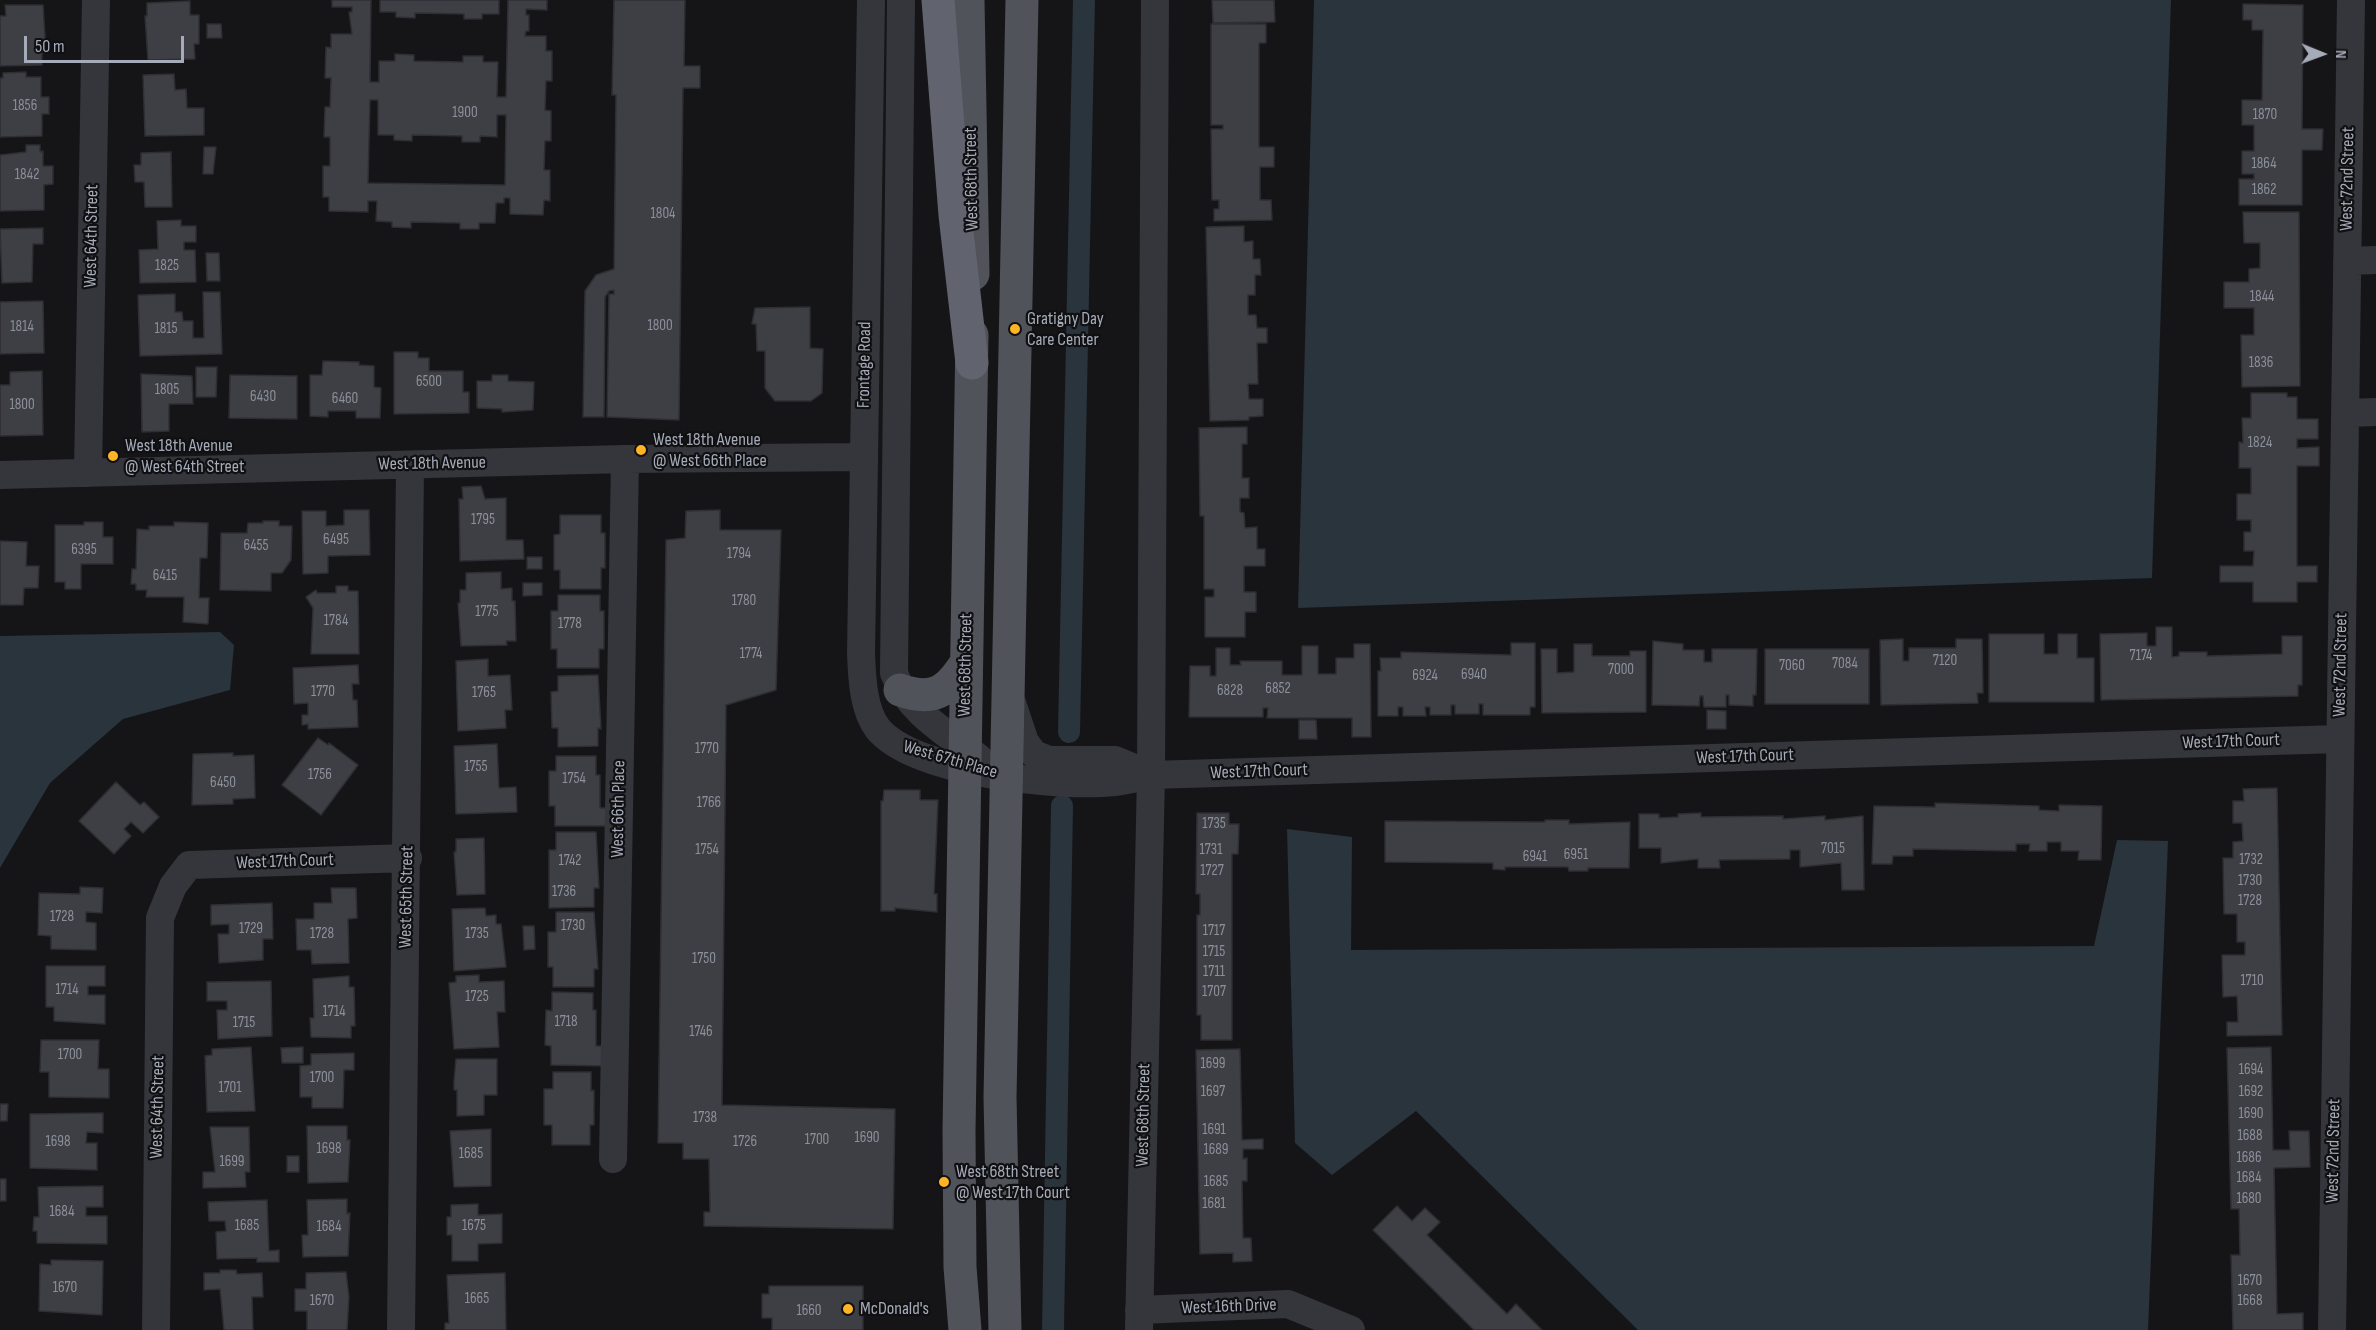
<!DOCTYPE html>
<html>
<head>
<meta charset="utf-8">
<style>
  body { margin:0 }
  #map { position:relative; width:2376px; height:1330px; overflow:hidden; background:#151517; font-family:"Sofia Sans Condensed",sans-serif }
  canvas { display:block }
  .north { position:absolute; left:2292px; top:24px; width:60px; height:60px; -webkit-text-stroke:4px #101012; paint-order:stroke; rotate:91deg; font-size:16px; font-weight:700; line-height:24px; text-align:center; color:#a5abb8 }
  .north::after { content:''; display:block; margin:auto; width:21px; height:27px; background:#a5abb8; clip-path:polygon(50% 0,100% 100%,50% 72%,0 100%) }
  .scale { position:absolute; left:24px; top:36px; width:160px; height:27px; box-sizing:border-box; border:3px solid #a5abb8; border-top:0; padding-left:8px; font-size:18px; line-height:21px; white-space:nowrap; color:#a5abb8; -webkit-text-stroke:4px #101012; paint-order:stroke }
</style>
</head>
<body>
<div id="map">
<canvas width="2376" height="1330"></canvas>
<div class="north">N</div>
<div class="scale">50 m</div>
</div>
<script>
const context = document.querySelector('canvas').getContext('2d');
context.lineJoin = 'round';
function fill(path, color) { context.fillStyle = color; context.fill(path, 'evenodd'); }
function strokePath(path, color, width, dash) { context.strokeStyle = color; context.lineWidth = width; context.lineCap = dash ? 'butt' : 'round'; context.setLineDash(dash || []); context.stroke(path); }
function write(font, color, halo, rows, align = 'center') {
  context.font = font + ' "Sofia Sans Condensed",sans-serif'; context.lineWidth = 4.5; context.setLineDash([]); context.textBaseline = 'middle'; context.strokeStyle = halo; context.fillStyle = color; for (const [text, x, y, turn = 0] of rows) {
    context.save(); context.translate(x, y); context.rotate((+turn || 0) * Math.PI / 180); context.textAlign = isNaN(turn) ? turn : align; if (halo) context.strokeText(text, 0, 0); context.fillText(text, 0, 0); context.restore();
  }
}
fill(new Path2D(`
  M1314,0H2171L2152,578L1298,608Z
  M220,632L234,645L230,690L123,719L50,783L0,868V636Z
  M1287,829L1352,837L1351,950L2094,946L2117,840L2168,841L2148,1330H1638L1416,1111L1332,1175L1295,1143Z`), '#29343c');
strokePath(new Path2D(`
  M1069,732L1084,0
  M1053,1330L1062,806`), '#29343c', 22);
const building = new Path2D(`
  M332,0H371L370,82H379V61H395V54L414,55V61L463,62V56H483V62H498L497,97H506L508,0H547V10L526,9V15H529V31H526L525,36H546V51H552V81H546L545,110L551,111V141H545L544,170H550V201L544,200L543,215L510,214V198H504V203H496L495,223H479V229H460V223L411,222V228L392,227V222L376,221L377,201H368V212L329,211V197H323V166H330V137H324L325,107H330L331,78H325L326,47L331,48V34H352L349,12H352V7H332ZM370,100H378V135H394V140L412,141V135L462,136V142H480V136L497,137V115H506L505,185L368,183Z
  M380,0H499V14H482V19H464V14L415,13V18L396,17V12H380Z
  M614,0H685L684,66H700V88H683L679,420L607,417L609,294H614V290L609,291L605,297L604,417H583L585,291L596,275L614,269L616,95H612Z
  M1212,0H1274L1275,22L1213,23Z
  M190,1V15H199V44H194L195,59L148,60L145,16H147V3Z
  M2243,4L2303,5L2302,129H2323L2322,150H2302V205H2239V179H2254V174H2242V151H2254V125H2242V100H2262L2263,30H2252V20H2243Z
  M5,5H43L46,53H42V65L0,66V16H6Z
  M207,24H221L222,38H207Z
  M1211,24H1266V43H1259V147H1274V167H1260V200H1271L1272,220L1214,221V209H1219V200H1212L1211,129H1223V125H1211Z
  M26,72V77H41V97H49V114H42V136L0,137V78H3V73Z
  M174,74L175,90L186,89L187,108H204V135L145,136L143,75Z
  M26,145H40V152L43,151V166H53V184L44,185V210L0,211V155L26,152Z
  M204,147H216L213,174H203Z
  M171,152L172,207H145L144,182H135L134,165H141V153Z
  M2243,212H2299L2300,386L2242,387L2241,335H2254V308H2224V282H2249V269L2260,268V243H2244Z
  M181,220V226H196V242H184V250H195L196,282L140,283L139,250L158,249L157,221Z
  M1244,226V242L1253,241V259H1260L1261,275H1255V295H1248V315H1256L1257,328H1267V343H1257L1258,384H1248L1249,399H1263V416L1249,417V420L1210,421L1206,227Z
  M43,228V244H33L32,282L2,283L0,229Z
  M206,253H219L220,281H207Z
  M203,292H220L222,354L140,356L138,295L175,294V312H182L183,321H193V338H204Z
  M43,301L44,353L0,354V302Z
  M810,307V348L823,349L822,393L811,401H775L765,388V351H757L756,324H752L755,308Z
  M394,352H418V358H429V371H463V392H469V413L394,414Z
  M323,361L359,362V365L374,366V387L381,388L380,418H356V411H328V417L310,416V375H322Z
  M196,367H217L216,397H196Z
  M42,371L43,435L0,436V385H10V372Z
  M141,374L192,376L193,404H169V431L142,432Z
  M230,375L297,376V419L229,418Z
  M492,375H508V381L534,382L533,410L502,412V409L477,408V381H492Z
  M2251,393H2287V397H2297V419H2318V439H2297V448L2319,447V466H2297V566H2317V582H2297V602H2253V582H2220V566H2253L2254,551H2244V532H2251V520H2237V494H2251V468H2239V442L2243,443L2242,418H2251Z
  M1247,427V444H1242V478H1249V498H1240V512L1244,513L1245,528L1257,527V549H1265V566H1244V592H1256V612H1245V637H1205V597H1214V589H1204V516H1200L1199,428Z
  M481,486L485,499L506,498V540H523L524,559L460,561L459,499H463L462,487Z
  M344,510H369L370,555L328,556V573L303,574L302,511H326V526L344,525Z
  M720,510V530H781L776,690L726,705L722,1105L895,1109L893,1229L704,1226V1212H710L709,1159H683V1143H658L666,540L685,538L686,511Z
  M560,515H601V533H605V568H601V589H560V570H554V535L560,534Z
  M263,521H279V526H292L291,560L282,573H271V591L220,590L221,533H247L248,523H263Z
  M84,522H103V537H113V564H81V589H65V582H55V525H84Z
  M174,522L208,523L207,558H200L199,598H209L208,624L183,622L184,597H146L147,590H136V584H131L132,569H136L137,529L149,530V526H174Z
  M0,541L27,542L26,566H39L38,588H24L23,605H0Z
  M527,557H542V569H527Z
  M501,572V589L512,588V601H515L516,641H506L507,645L461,646L458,603H460V590H466V573Z
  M523,583H542V595L523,596Z
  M336,586H348V591H358L359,654H311L313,608L306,597L316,590L317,593H336Z
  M558,595H600V611H604V649H599V668H557V649H551V611H558Z
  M2156,627H2172V657L2179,656V652H2207V656L2282,654V636H2302V685H2298V696L2101,700L2100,634L2147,633V646H2156Z
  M1989,634H2044V654H2058V634H2077V658H2094V702H1989Z
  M1903,639V661H1909V648H1956V639H1982L1983,693H1977L1978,703L1881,705L1880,640Z
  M1653,641L1683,644V650H1704V662H1712V649H1757L1756,695H1753V706L1729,705V695H1726V707H1704L1703,696H1700L1699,706L1652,705Z
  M1511,643H1535V707H1530V715H1483V704H1479V714H1455V705H1451V715H1430V707H1425L1426,716H1403V707H1398V716H1378V671H1381L1380,658H1401V652L1511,655Z
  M1354,644H1370L1371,737H1352V718H1267L1268,708H1263V717H1189L1190,666H1210V676H1216V648H1230V665H1241L1240,661H1282V675H1302V646H1318V674H1336V658H1354Z
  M1574,644H1592V656H1630V651H1646V712L1542,713L1541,649H1557V673L1574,672Z
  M1765,649H1869V704H1765Z
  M488,659V676L510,675L512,710H505L506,728L458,731L456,661Z
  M358,665L359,684H352L353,700H357L358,727L308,729V724L302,725V715H308V703L294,704L293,668Z
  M598,675L601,729L598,728V746L558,747V728H552L551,692L558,691V676Z
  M1707,710L1726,711V729H1707Z
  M1299,720H1316L1317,739H1299Z
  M318,738L328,745L329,743L358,765L321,815L282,785Z
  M497,744L499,788L516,787L517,812L456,814L454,746Z
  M233,753V756L254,755L255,798L233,799V804L192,805L193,754Z
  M556,756H596V775H600V808H612V826H555V806H549V771H556Z
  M116,782L140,805L144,802L159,817L143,833L131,822L124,829L131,836L114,854L79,821Z
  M2277,788L2282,1035L2227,1036V1022H2238L2237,996L2223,997L2222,955H2245V942H2237V914H2224L2223,858H2233V842L2243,841L2242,823H2233V801H2244L2243,789Z
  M884,790H920V800H938L934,894H937V912L895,908V911H881V801H883Z
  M1935,803L2039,806V810L2059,811V805L2102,806L2101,860H2078L2079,851H2061V842H2047V851H2029L2030,844H2016V851L1913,849V856H1893L1892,864H1872L1874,806L1935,807Z
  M1197,813H1229V824H1239L1238,854H1232V1040H1201V1015H1197V915H1200V894H1196Z
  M1701,813V817L1783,816V819L1825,816V820L1863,816L1864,890H1842L1841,863L1800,867V850H1790V859L1719,860L1720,868H1698V859L1661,863V848H1639V814H1659V818L1678,817V814Z
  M1545,820H1569V824L1630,822L1629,868H1588V871H1569L1568,867H1505V870L1493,869V863L1385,862V821L1545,822Z
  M556,832H596L599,888H594V907L549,908V850H556Z
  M484,838L485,894L457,895L454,852H456V839Z
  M80,887L103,888L102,913L86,912V922L96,923V950L51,949V936L38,935L39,893L80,894Z
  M331,888H356L357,918L348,919L349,963L312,964L311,950H297L296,919H314V903H332Z
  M272,903L273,939H263V960L219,963L218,934H229V924L211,925V905Z
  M485,908L486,916L496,915V924H501L506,967L454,971L452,909Z
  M556,912H594L598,969H594V987H553V967H548V932H556Z
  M523,926H534L535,949L524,950Z
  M46,966H105V986H88V995H105V1024L54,1021V1007H46Z
  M479,975V982L504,981L505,1012H497L499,1047L454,1049L449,983L456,982V976Z
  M349,976V987H354L355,1026H351V1038L311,1037L310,1018H314L313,979Z
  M271,981L272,1036L218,1039L217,1010H227V1001H207V982Z
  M552,992L593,993V1010H596V1046H608V1066L551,1065V1046L545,1045L546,1010L552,1011Z
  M41,1040H99L98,1069H109V1098L49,1097V1072H40Z
  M251,1047L255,1111L207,1112L205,1056L212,1055V1049Z
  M303,1047V1063H282L281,1048Z
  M2271,1047L2273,1150H2290L2289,1131H2309L2310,1167L2274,1168L2277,1314L2303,1313V1330H2233L2231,1255H2240L2239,1209H2231L2227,1048Z
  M1240,1049L1242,1140L1263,1139V1149H1243V1159L1247,1158V1181H1242L1243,1238H1251L1252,1261L1233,1262V1253L1200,1254L1196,1050Z
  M354,1053V1070H344L343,1108H312V1097H300V1066L311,1065V1054Z
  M456,1059H497V1095H484V1115L457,1116V1090H454V1081Z
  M553,1072H591V1091L594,1090V1125H590V1145H552V1125H544V1089H553Z
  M0,1104H8L7,1121H0Z
  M103,1113V1133L87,1132L86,1143H97V1170L30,1168V1114Z
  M307,1126H347V1140H350L348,1182L308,1183Z
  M210,1127H249L250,1172H245L246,1187L203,1188V1172H215Z
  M491,1129V1186L454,1187L450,1131Z
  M287,1156H299V1172H287Z
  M0,1179H6V1201H0Z
  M103,1186V1207H86V1216H107V1244L37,1243V1231H33L34,1217H39L38,1187Z
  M347,1199V1214L350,1213L348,1256L303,1257L302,1235H308L307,1200Z
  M267,1200L269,1251L279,1250V1262H257V1258L217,1259L216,1232L226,1231L225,1221H209L208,1202Z
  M478,1204V1215L502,1214V1243L478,1244V1261H452V1235H447V1217H451V1205Z
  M1397,1206L1412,1221L1425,1208L1440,1222L1427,1235L1507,1314L1516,1304L1542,1330H1474L1373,1230Z
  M51,1260L103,1261L102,1315L39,1311L40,1264L51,1265Z
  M220,1270H236L237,1274L262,1273L263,1297H252L253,1330H224L220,1289L204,1290V1273H220Z
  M346,1272L349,1297L347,1330H307V1311H295V1289H306V1273Z
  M505,1273L506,1330H445V1323H449L447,1275Z
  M769,1286H863V1330H772V1318H762V1294H769Z`);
fill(building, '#3e3f44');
strokePath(building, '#2e2e33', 1.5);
strokePath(new Path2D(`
  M871,0L861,654C862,677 863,710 878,729C915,773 1059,788 1115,782C1127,781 1140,777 1151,775L2339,739
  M901,0L894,673C907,711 948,734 979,758
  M2347,261L2376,260
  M2346,413L2376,412
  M88,473L96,0
  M0,475L625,459L864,457
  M1012,703L1025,742L1034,754L1049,760H1115L1151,775
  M613,1159L625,459
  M1139,1310L1288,1304L1351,1330
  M156,1330L160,918L173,886L189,865L408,858
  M401,1330L410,465
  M1139,1330L1151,775L1155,0
  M2332,1330L2351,0`), '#35363c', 28);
strokePath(new Path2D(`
  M968,0L973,274
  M900,690C934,702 948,691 966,663
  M965,1330L960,1267L959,1130L972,335
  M1005,1330L1000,1097L1022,0`), '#51535b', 33);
strokePath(new Path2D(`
  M938,0L955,215L972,363`), '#61646e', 33);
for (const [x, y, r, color] of [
  [1015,329,6,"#ffb424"],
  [641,450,6,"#ffb424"],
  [113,456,6,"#ffb424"],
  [944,1182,6,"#ffb424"],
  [848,1309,6,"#ffb424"]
]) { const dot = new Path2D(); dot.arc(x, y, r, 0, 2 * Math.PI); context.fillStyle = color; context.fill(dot); strokePath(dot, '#101012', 2); }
write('15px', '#8b909b', null, [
  ["1856",25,106],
  ["1900",465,113],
  ["1870",2265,115],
  ["1864",2264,164],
  ["1842",27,175],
  ["1862",2264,190],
  ["1804",663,214],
  ["1825",167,266],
  ["1844",2262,297],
  ["1800",660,326],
  ["1814",22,327],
  ["1815",166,329],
  ["1836",2261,363],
  ["6500",429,382],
  ["1805",167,390],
  ["6430",263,397],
  ["6460",345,399],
  ["1800",22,405],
  ["1824",2260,443],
  ["1795",483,520],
  ["6495",336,540],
  ["6455",256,546],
  ["6395",84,550],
  ["1794",739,554],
  ["6415",165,576],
  ["1780",744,601],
  ["1775",487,612],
  ["1784",336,621],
  ["1778",570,624],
  ["1774",751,654],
  ["7174",2141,656],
  ["7120",1945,661],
  ["7084",1845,664],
  ["7060",1792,666],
  ["7000",1621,670],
  ["6940",1474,675],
  ["6924",1425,676],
  ["6852",1278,689],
  ["6828",1230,691],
  ["1770",323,692],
  ["1765",484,693],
  ["1770",707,749],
  ["1755",476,767],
  ["1756",320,775],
  ["1754",574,779],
  ["6450",223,783],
  ["1766",709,803],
  ["1735",1214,824],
  ["7015",1833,849],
  ["1754",707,850],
  ["1731",1211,850],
  ["6951",1576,855],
  ["6941",1535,857],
  ["1732",2251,860],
  ["1742",570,861],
  ["1727",1212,871],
  ["1730",2250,881],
  ["1736",564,892],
  ["1728",2250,901],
  ["1728",62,917],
  ["1730",573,926],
  ["1729",251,929],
  ["1717",1214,931],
  ["1728",322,934],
  ["1735",477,934],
  ["1715",1214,952],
  ["1750",704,959],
  ["1711",1214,972],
  ["1710",2252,981],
  ["1714",67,990],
  ["1707",1214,992],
  ["1725",477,997],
  ["1714",334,1012],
  ["1718",566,1022],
  ["1715",244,1023],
  ["1746",701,1032],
  ["1700",70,1055],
  ["1699",1213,1064],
  ["1694",2251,1070],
  ["1700",322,1078],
  ["1701",230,1088],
  ["1697",1213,1092],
  ["1692",2251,1092],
  ["1690",2251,1114],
  ["1738",705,1118],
  ["1691",1214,1130],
  ["1688",2250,1136],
  ["1690",867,1138],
  ["1700",817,1140],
  ["1698",58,1142],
  ["1726",745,1142],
  ["1698",329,1149],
  ["1689",1216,1150],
  ["1685",471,1154],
  ["1686",2249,1158],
  ["1699",232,1162],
  ["1684",2249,1178],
  ["1685",1216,1182],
  ["1680",2249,1199],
  ["1681",1214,1204],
  ["1684",62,1212],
  ["1685",247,1226],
  ["1675",474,1226],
  ["1684",329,1227],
  ["1670",2250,1281],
  ["1670",65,1288],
  ["1665",477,1299],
  ["1670",322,1301],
  ["1668",2250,1301],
  ["1660",809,1311]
]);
write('18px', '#a5abb8', '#101012', [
  ["West 68th Street",972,179,-91],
  ["West 72nd Street",2348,179,-89],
  ["West 64th Street",92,236,-89],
  ["Frontage Road",865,365,-89],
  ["West 18th Avenue",432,464,-1],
  ["West 68th Street",966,665,-89],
  ["West 72nd Street",2341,665,-89],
  ["West 17th Court",2231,742,-2],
  ["West 17th Court",1745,757,-2],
  ["West 67th Place",950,760,16],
  ["West 17th Court",1259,772,-2],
  ["West 66th Place",619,809,-89],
  ["West 17th Court",285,862,-2],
  ["West 65th Street",407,897,-89],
  ["West 64th Street",158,1107,-89],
  ["West 68th Street",1144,1115,-89],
  ["West 72nd Street",2334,1151,-89],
  ["West 16th Drive",1229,1307,-2]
]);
write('18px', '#a5abb8', '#101012', [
  ["Gratigny Day",1027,319],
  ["Care Center",1027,340],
  ["West 18th Avenue",653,440],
  ["@ West 66th Place",653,461],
  ["West 18th Avenue",125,446],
  ["@ West 64th Street",125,467],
  ["West 68th Street",956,1172],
  ["@ West 17th Court",956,1193],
  ["McDonald's",860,1309]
], 'left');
</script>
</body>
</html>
